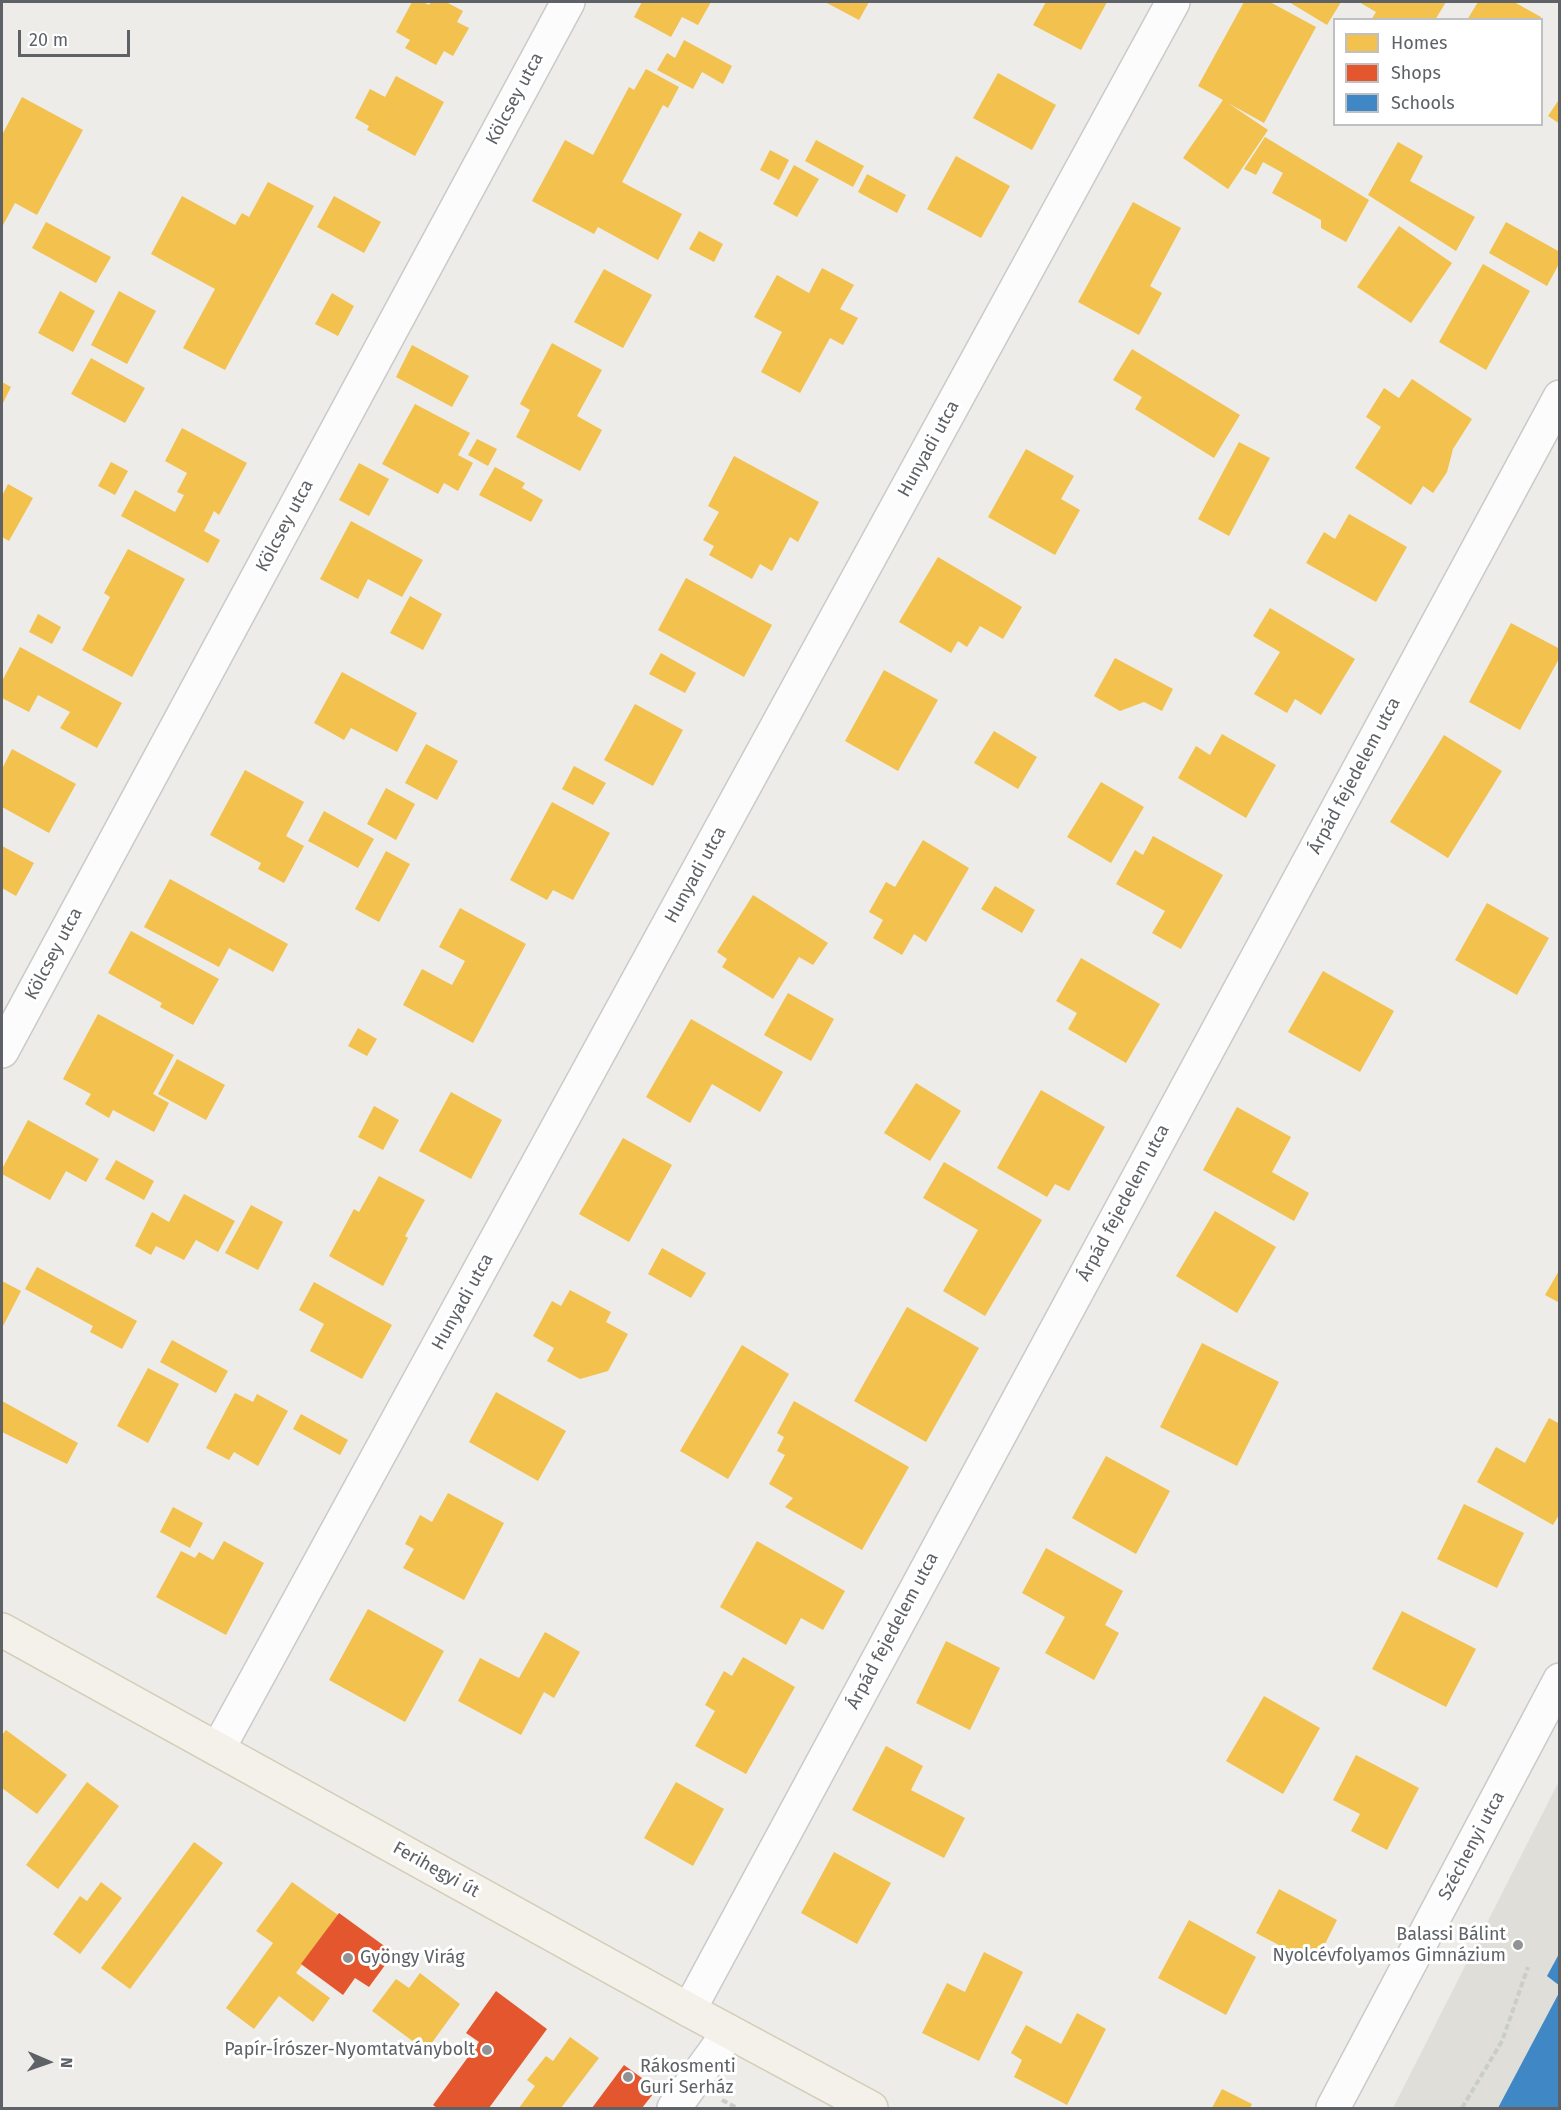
<!DOCTYPE html>
<html>
<head>
<meta charset="utf-8">
<style>
  body { margin:0 }
  #map { position:relative; width:1561px; height:2110px; overflow:hidden; background:#edece8; font-family:"Fira Sans",sans-serif }
  canvas { display:block }
  .frame { position:absolute; inset:0; border:3px solid #5e6266; pointer-events:none }
  .legend { position:absolute; left:1333px; top:18px; width:210px; height:108px; box-sizing:border-box; background:#fff; border:2px solid #bfc0c2; margin:0; padding:8px 10px; list-style:none; font-size:18px; color:#5e6266 }
  .legend li { display:flex; align-items:center; gap:12px; height:30px }
  .legend b { width:30px; border:2px solid #bfc0c2 }
  .north { position:absolute; left:18px; top:2032px; width:60px; height:60px; -webkit-text-stroke:4px #fff; paint-order:stroke; rotate:92deg; font-size:16px; font-weight:700; line-height:24px; text-align:center; color:#5e6266 }
  .north::after { content:''; display:block; margin:auto; width:21px; height:27px; background:#5e6266; clip-path:polygon(50% 0,100% 100%,50% 72%,0 100%) }
  .scale { position:absolute; left:18px; top:30px; width:112px; height:27px; box-sizing:border-box; border:3px solid #5e6266; border-top:0; padding-left:8px; font-size:18px; line-height:21px; white-space:nowrap; color:#5e6266; -webkit-text-stroke:4px #fff; paint-order:stroke }
</style>
</head>
<body>
<div id="map">
<canvas width="1561" height="2110"></canvas>
<div class="frame"></div>
<ul class="legend">
<li><b style="height:16px;background:#f2c14e"></b>Homes</li>
<li><b style="height:16px;background:#e4572e"></b>Shops</li>
<li><b style="height:16px;background:#3f88c5"></b>Schools</li>
</ul>
<div class="north">N</div>
<div class="scale">20 m</div>
</div>
<script>
const context = document.querySelector('canvas').getContext('2d');
context.lineJoin = 'round';
function fill(path, color) { context.fillStyle = color; context.fill(path, 'evenodd'); }
function strokePath(path, color, width, dash) { context.strokeStyle = color; context.lineWidth = width; context.lineCap = dash ? 'butt' : 'round'; context.setLineDash(dash || []); context.stroke(path); }
function write(font, color, halo, rows, align = 'center') {
  context.font = font + ' "Fira Sans",sans-serif'; context.lineWidth = 6; context.setLineDash([]); context.textBaseline = 'middle'; context.strokeStyle = halo; context.fillStyle = color; for (const [text, x, y, turn = 0] of rows) {
    context.save(); context.translate(x, y); context.rotate((+turn || 0) * Math.PI / 180); context.textAlign = isNaN(turn) ? turn : align; if (halo) context.strokeText(text, 0, 0); context.fillText(text, 0, 0); context.restore();
  }
}
fill(new Path2D(`
  M1559,1781V2108H1393Z`), '#e0ded8');
fill(new Path2D(`
  M412,2H423L429,5L431,2H446L463,11L457,22L469,28L453,56L444,51L436,65L405,48L410,40L396,32Z
  M642,2H711L698,25L682,17L671,37L634,17Z
  M825,2H869L859,20Z
  M1046,2H1107L1081,50L1033,25Z
  M1244,2H1270L1316,27L1264,123L1228,103L1268,130L1228,189L1183,158L1223,100L1198,86Z
  M1289,2H1341L1327,25Z
  M1359,2H1446L1435,20H1371L1376,12Z
  M1478,2H1514L1541,17L1540,20H1467Z
  M684,40L732,66L723,84L702,72L693,89L657,70L667,53L675,58Z
  M646,69L679,87L668,108L663,105L622,182L682,214L658,260L598,227L594,234L532,201L565,140L593,155L629,87L634,90Z
  M998,73L1056,105L1032,150L973,118Z
  M396,76L444,102L415,156L367,130L369,126L355,118L370,89L385,97Z
  M22,97L83,130L37,215L15,203L2,227V135Z
  M1560,98V124L1548,116Z
  M1265,137L1369,200L1346,242L1321,228V220L1272,193L1283,173L1263,162L1256,175L1244,169Z
  M816,140L864,166L853,187L805,161Z
  M1398,142L1423,156L1410,181L1475,217L1456,251L1368,195Z
  M770,150L789,160L779,180L760,170Z
  M956,156L1010,186L981,238L927,209Z
  M794,165L819,179L797,217L773,204Z
  M867,174L906,195L897,213L858,192Z
  M268,182L314,206L225,370L183,348L215,289L151,254L182,196L235,225L242,213L249,217Z
  M334,196L381,222L364,253L317,227Z
  M1133,202L1181,228L1150,286L1162,293L1139,335L1078,302Z
  M46,222L111,257L96,283L32,248Z
  M1506,222L1560,252V262L1547,286L1489,253Z
  M1399,226L1452,263L1411,323L1357,287Z
  M699,231L723,244L714,262L689,249Z
  M1483,264L1530,291L1486,370L1439,342Z
  M822,268L854,285L840,309L858,318L843,345L830,338L800,393L761,372L782,332L754,317L777,275L809,293Z
  M604,269L652,295L623,348L574,322Z
  M60,291L95,311L73,352L38,333Z
  M119,291L156,311L127,364L91,345Z
  M332,293L354,306L338,336L315,324Z
  M552,343L602,370L577,416L602,430L580,471L516,437L530,410L520,404Z
  M412,345L469,376L452,407L396,377Z
  M1132,349L1240,415L1214,458L1135,409L1142,397L1113,380Z
  M91,358L145,388L125,423L71,394Z
  M1412,379L1472,419L1453,449L1447,472L1433,493L1423,486L1411,505L1355,468L1381,427L1366,417L1384,388L1399,398Z
  M2,382L11,387L2,405Z
  M415,404L470,433L458,455L473,463L458,491L444,483L438,494L382,464Z
  M182,428L247,463L219,515L214,511L204,531L220,540L208,563L121,516L135,490L175,512L184,495L177,492L187,473L165,461Z
  M477,439L497,449L488,466L468,455Z
  M1239,442L1270,458L1229,536L1198,519Z
  M1026,449L1074,476L1061,499L1080,510L1055,555L988,517Z
  M734,456L819,502L798,542L790,537L772,571L760,564L752,579L709,555L714,546L703,540L719,512L708,506Z
  M111,462L128,471L115,495L98,486Z
  M359,463L389,479L369,516L339,500Z
  M495,467L525,483L522,488L543,500L531,522L479,495Z
  M8,484L33,498L9,541L2,537V496Z
  M1349,514L1407,547L1376,602L1306,563L1324,532L1335,539Z
  M351,521L423,560L402,597L368,579L358,599L320,579Z
  M128,549L185,579L132,677L82,650L110,597L104,593Z
  M938,557L1022,607L1003,639L980,626L967,647L958,641L951,653L899,622Z
  M686,578L772,625L744,677L658,630Z
  M410,596L442,614L423,650L390,633Z
  M1270,608L1355,659L1321,715L1295,699L1287,713L1254,694L1280,652L1253,636Z
  M38,614L61,627L52,644L29,632Z
  M1511,623L1560,649V657L1520,730L1469,702Z
  M20,647L122,703L97,748L60,728L70,712L38,695L29,712L2,698V681Z
  M661,653L696,673L685,693L649,674Z
  M1115,658L1173,689L1162,711L1144,702L1120,711L1094,696Z
  M884,670L938,700L898,771L845,741Z
  M342,672L417,713L397,752L351,728L344,740L314,723Z
  M635,704L683,730L653,786L604,760Z
  M994,731L1037,757L1018,789L974,763Z
  M1222,734L1276,765L1246,818L1178,778L1196,746L1210,755Z
  M1444,735L1502,771L1448,858L1390,822Z
  M426,744L458,761L437,800L405,783Z
  M12,749L76,784L49,833L2,807V769Z
  M574,766L606,783L593,805L562,789Z
  M245,770L304,802L286,836L304,846L284,883L258,869L261,863L210,835Z
  M1101,782L1144,807L1111,863L1067,837Z
  M386,788L415,804L396,840L367,824Z
  M552,802L610,833L573,900L553,890L547,900L510,880Z
  M324,811L374,839L358,868L308,841Z
  M1153,836L1223,875L1181,949L1152,933L1165,911L1116,884L1135,850L1143,855Z
  M923,840L969,868L926,942L914,934L902,955L873,938L883,920L869,912L886,882L895,887Z
  M2,846L34,863L16,896L2,888Z
  M386,851L410,864L379,922L355,909Z
  M170,879L288,944L273,972L229,948L219,967L144,927Z
  M995,886L1035,910L1022,933L981,909Z
  M753,895L828,943L813,965L799,957L773,999L722,967L727,959L717,952Z
  M1487,903L1549,938L1517,995L1455,960Z
  M460,908L526,944L473,1043L403,1005L422,969L452,985L465,961L439,947Z
  M131,931L219,979L193,1025L160,1007L162,1003L108,973Z
  M1081,958L1160,1004L1126,1063L1068,1029L1077,1013L1056,1001Z
  M1323,971L1394,1011L1360,1072L1288,1032Z
  M788,993L834,1019L811,1061L764,1035Z
  M98,1014L174,1055L153,1094L169,1103L154,1132L113,1110L109,1118L85,1104L91,1094L63,1079Z
  M691,1019L783,1072L760,1112L712,1084L690,1123L646,1097Z
  M358,1028L377,1039L367,1056L348,1046Z
  M177,1059L225,1085L206,1120L158,1094Z
  M916,1083L961,1111L930,1161L884,1133Z
  M1041,1090L1105,1127L1069,1191L1055,1184L1047,1197L997,1168Z
  M451,1092L502,1120L471,1179L419,1151Z
  M374,1106L399,1120L383,1150L358,1137Z
  M1237,1107L1291,1137L1272,1172L1309,1193L1294,1221L1203,1170Z
  M28,1120L99,1159L86,1182L66,1171L50,1200L2,1174V1169Z
  M623,1138L672,1165L629,1242L579,1214Z
  M116,1160L154,1181L144,1200L105,1179Z
  M944,1162L1042,1220L985,1316L943,1291L978,1230L923,1198Z
  M379,1176L425,1200L405,1236L408,1238L383,1286L329,1256L354,1209L359,1212Z
  M184,1194L235,1221L218,1252L196,1240L184,1260L156,1246L151,1255L135,1246L152,1212L169,1222Z
  M251,1205L283,1222L258,1270L225,1253Z
  M1215,1211L1276,1247L1237,1313L1176,1276Z
  M662,1248L706,1273L691,1298L648,1274Z
  M37,1267L137,1321L122,1349L90,1332L93,1326L25,1289Z
  M1560,1269V1303L1545,1295Z
  M2,1281L21,1291L2,1328Z
  M314,1282L392,1325L362,1379L310,1351L324,1324L299,1310Z
  M570,1290L611,1312L606,1322L628,1334L608,1371L580,1379L547,1361L554,1348L533,1336L552,1301L561,1306Z
  M907,1307L979,1348L926,1442L854,1401Z
  M172,1340L228,1371L216,1393L160,1362Z
  M1202,1343L1279,1382L1237,1466L1160,1427Z
  M742,1345L789,1374L728,1479L680,1451Z
  M148,1368L179,1384L148,1443L117,1426Z
  M496,1392L566,1431L538,1481L469,1442Z
  M235,1393L253,1402L257,1394L288,1411L258,1466L234,1452L229,1460L206,1448Z
  M2,1401L78,1443L67,1464L2,1432Z
  M794,1401L909,1467L862,1550L785,1507L793,1498L769,1484L785,1455L777,1451L784,1437L777,1433Z
  M301,1414L348,1440L340,1455L293,1429Z
  M1549,1418L1560,1424V1513L1553,1525L1477,1482L1496,1447L1525,1463Z
  M1106,1456L1170,1491L1136,1554L1072,1518Z
  M448,1493L504,1523L464,1600L403,1568L414,1549L405,1544L420,1515L432,1522Z
  M1464,1504L1524,1533L1497,1588L1437,1559Z
  M173,1507L203,1523L190,1548L160,1532Z
  M224,1541L264,1563L226,1635L156,1597L181,1551L195,1558L199,1552L213,1560Z
  M757,1541L845,1591L823,1630L801,1618L786,1645L720,1607Z
  M1046,1548L1123,1591L1105,1625L1119,1633L1094,1680L1045,1653L1065,1617L1022,1593Z
  M368,1609L444,1651L405,1722L329,1680Z
  M1402,1611L1476,1649L1446,1707L1372,1669Z
  M545,1632L580,1652L554,1698L544,1692L521,1735L458,1701L480,1658L519,1678Z
  M946,1641L1000,1668L970,1730L916,1703Z
  M743,1657L795,1687L746,1774L695,1746L715,1711L705,1705L724,1671L732,1676Z
  M1264,1696L1320,1728L1283,1794L1226,1761Z
  M6,1730L67,1775L37,1814L2,1788V1735Z
  M886,1746L923,1766L911,1790L965,1818L944,1858L852,1810Z
  M1356,1755L1419,1788L1387,1850L1351,1831L1360,1814L1333,1800Z
  M87,1782L119,1806L58,1889L26,1865Z
  M676,1782L724,1809L693,1866L644,1838Z
  M194,1842L223,1863L130,1989L101,1968Z
  M834,1852L891,1883L857,1944L801,1913Z
  M101,1882L122,1898L80,1954L53,1934L80,1896L87,1901Z
  M292,1882L338,1915L296,1973L330,1998L313,2022L279,1996L254,2029L226,2008L273,1943L256,1931Z
  M1279,1889L1337,1920L1315,1964L1256,1933Z
  M1189,1920L1256,1957L1226,2015L1158,1978Z
  M984,1952L1023,1972L979,2061L922,2033L947,1983L965,1992Z
  M420,1973L460,2004L426,2051L372,2011L396,1979L409,1988Z
  M1077,2013L1106,2029L1067,2105L1014,2077L1022,2060L1011,2053L1026,2025L1061,2044Z
  M570,2037L599,2058L561,2108H519L535,2086L527,2080L546,2056L553,2061Z
  M1222,2089L1252,2104L1250,2108H1212Z`), '#f2c14e');
fill(new Path2D(`
  M339,1913L394,1953L369,1987L355,1978L343,1995L301,1964Z
  M496,1991L547,2029L489,2108H437L433,2105L479,2042L466,2033Z
  M624,2065L657,2089L642,2108H592Z`), '#e4572e');
fill(new Path2D(`
  M1560,1952V1986L1547,1976Z
  M1560,1991V2108H1498Z`), '#3f88c5');
const minor = new Path2D(`
  M2,1051L568,2
  M218,1749L1173,2
  M689,2010L1560,397
  M674,2108L729,2032
  M1333,2108L1560,1680`);
const major = new Path2D(`
  M2,1630L689,2010L871,2108`);
strokePath(minor, '#cacaca', 36);
strokePath(major, '#d4ccb7', 36);
strokePath(new Path2D(`
  M722,2100L737,2108
  M1462,2108L1502,2041L1528,1967`), '#c9cecb', 4, [6, 3]);
strokePath(minor, '#fcfcfc', 33);
strokePath(major, '#f3f1e9', 33);
for (const [x, y, r, color] of [
  [1518,1945,6,"#909294"],
  [348,1958,6,"#909294"],
  [487,2050,6,"#909294"],
  [628,2077,6,"#909294"]
]) { const dot = new Path2D(); dot.arc(x, y, r, 0, 2 * Math.PI); context.fillStyle = color; context.fill(dot); strokePath(dot, '#fff', 2); }
write('18px', '#5e6266', '#fff', [
  ["Kölcsey utca",515,99,-62],
  ["Hunyadi utca",929,449,-61],
  ["Kölcsey utca",285,526,-62],
  ["Árpád fejedelem utca",1355,776,-62],
  ["Hunyadi utca",696,875,-61],
  ["Kölcsey utca",54,954,-62],
  ["Árpád fejedelem utca",1124,1203,-62],
  ["Hunyadi utca",463,1302,-61],
  ["Árpád fejedelem utca",893,1631,-62],
  ["Széchenyi utca",1472,1846,-62],
  ["Ferihegyi út",436,1870,29]
]);
write('18px', '#5e6266', '#fff', [
  ["Balassi Bálint",1506,1935],
  ["Nyolcévfolyamos Gimnázium",1506,1956],
  ["Gyöngy Virág",360,1958,"left"],
  ["Papír-Írószer-Nyomtatványbolt",475,2050],
  ["Rákosmenti",640,2067,"left"],
  ["Guri Serház",640,2088,"left"]
], 'right');
</script>
</body>
</html>
